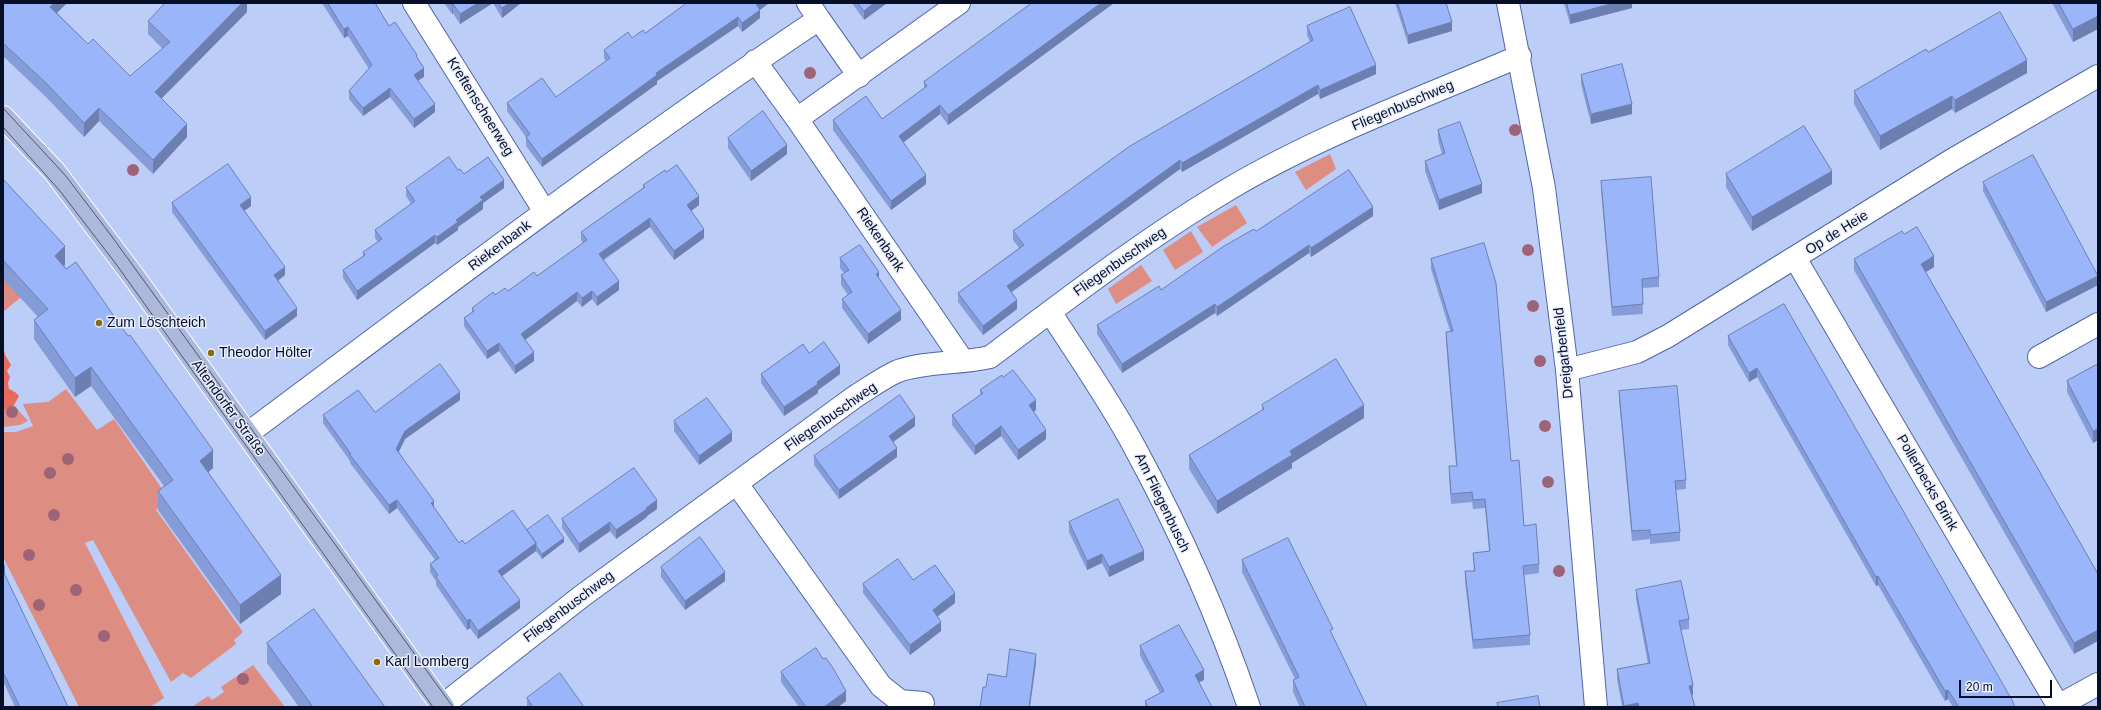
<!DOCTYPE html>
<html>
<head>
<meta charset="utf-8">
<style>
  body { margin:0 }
  #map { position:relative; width:2101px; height:710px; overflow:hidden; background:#bccdf8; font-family:Arial,sans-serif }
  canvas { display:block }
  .frame { position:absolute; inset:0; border:4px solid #070e27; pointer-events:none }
  .scale { position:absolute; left:1959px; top:680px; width:93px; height:18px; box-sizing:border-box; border:2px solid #070e27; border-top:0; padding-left:5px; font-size:12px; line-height:14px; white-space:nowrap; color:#070e27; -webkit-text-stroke:3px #e8eefd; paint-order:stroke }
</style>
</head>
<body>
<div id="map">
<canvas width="2101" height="710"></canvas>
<div class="frame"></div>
<div class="scale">20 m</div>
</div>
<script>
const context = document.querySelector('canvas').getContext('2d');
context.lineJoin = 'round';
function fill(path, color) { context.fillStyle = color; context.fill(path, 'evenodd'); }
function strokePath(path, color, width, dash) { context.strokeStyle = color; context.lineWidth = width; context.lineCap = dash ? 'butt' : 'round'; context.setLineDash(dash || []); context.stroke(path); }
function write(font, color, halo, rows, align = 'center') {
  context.font = font + ' Arial,sans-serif'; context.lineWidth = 3; context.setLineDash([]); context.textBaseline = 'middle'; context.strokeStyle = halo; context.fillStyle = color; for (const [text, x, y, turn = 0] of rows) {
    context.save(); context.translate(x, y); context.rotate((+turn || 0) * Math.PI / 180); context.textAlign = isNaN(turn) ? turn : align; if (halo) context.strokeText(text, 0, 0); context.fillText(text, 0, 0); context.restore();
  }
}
fill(new Path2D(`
  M1330,154L1336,169L1306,190L1295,172Z
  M1236,205L1247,223L1212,247L1197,227Z
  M1191,231L1203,252L1175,270L1163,250Z
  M1141,265L1152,281L1116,304L1108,289Z
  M3,278L21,297L3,312Z
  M66,389L97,430L114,419L169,499L156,510L243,632L234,640L236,644L191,678L183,673L171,682L93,540L85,543L164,698L150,707H79L3,557V432H16L33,426L23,404L48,402Z
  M3,393L28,421L20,425L3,427Z
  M253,665L285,707H192L208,696L212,700L224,692L221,687Z`), '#dd8d82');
fill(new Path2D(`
  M3,345L5,355L11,365L7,371L10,377L8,383L9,389L15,392L19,396L14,405L3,410Z`), '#e76a5d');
const minor = new Path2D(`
  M414,3L545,212
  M808,3L819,19
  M1508,3L1544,188L1567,370L1596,707
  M755,61L797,119L963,361
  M797,119L959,3
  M1795,258L2059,707
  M1050,312C1079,357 1110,401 1135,448C1180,531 1219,618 1249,707
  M2039,357L2098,324
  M1567,370L1637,352L1668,336L1952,160L2098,76
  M247,434C436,293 623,150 819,19L859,76
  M737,484L881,686L900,701L923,703
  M442,706L582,596L856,396C869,388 884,377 898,371C927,361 960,364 990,357C1067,299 1145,239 1229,189C1318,136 1424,97 1520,56
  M2058,706L2098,684`);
const major = new Path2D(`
  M3,117L54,171L134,277L443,707`);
strokePath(minor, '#5066a6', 24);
strokePath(major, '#fff', 24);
strokePath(minor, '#fff', 22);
strokePath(major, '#acb9db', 22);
strokePath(new Path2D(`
  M3,108L65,175L110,234L453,707
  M3,127L60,191L116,264L433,707`), '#4b5675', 1);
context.fillStyle = '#9d6376';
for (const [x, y] of [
  [810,73],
  [1515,130],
  [133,170],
  [1528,250],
  [1533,306],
  [1540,361],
  [12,412],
  [1545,426],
  [68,459],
  [50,473],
  [1548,482],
  [54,515],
  [29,555],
  [1559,571],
  [76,590],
  [39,605],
  [104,636],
  [243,679]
]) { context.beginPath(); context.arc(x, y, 6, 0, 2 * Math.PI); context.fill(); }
fill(new Path2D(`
  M3,3L57,13L88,44L130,76L163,49L148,34V21L247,3V12L162,98L187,137L153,174L99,121L84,137L47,98L3,56Z
  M322,3H375L389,26L417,58L424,77L418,80L435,112L414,128L390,97L363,116L349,99V91L369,69L348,36L344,38Z
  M444,3H493L460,24L453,13L452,14Z
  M493,3H521L502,18Z
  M687,3H769L760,10V18L742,32L738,26L657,81V84L542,167L526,146V137L507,111V103L556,97L606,61L604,58V50L645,33Z
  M852,3H887L864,20Z
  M1032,3H1114L948,125L940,114L903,142L926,184L891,210L833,130V120L882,119L924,89V82Z
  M1395,3H1446L1452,31L1408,44Z
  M1564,3H1632V8L1570,24Z
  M2052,3H2098V29L2073,42Z
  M1307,26L1376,74L1320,99L1318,94L1182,172L1180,169L1012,292L1017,309L983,335L958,302V293L1019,248L1013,240V231L1310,42L1307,35Z
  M1928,52L2027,73L1955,113L1952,109L1880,150L1854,104V91Z
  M1581,75L1632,114L1591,124L1581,84Z
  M1438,130L1482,193L1439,210L1425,171V161L1442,154L1438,140Z
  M728,138L787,154L751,181L728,148Z
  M458,170L464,174L504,188L483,203V209L458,227V230L437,245L435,243L357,300L343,278V270L363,256V252L378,242L375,238V230L411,204L406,196V188Z
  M666,172L699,205L691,211L704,238L674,260L650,227L604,260L619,290L597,306L592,299L582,307L577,301L525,340L534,361L515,374L499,351L487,359L464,326V318L472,312V308L495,295L508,291L537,276L583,243L581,240V232L643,188V185Z
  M1726,174L1832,184L1752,231L1726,187Z
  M3,179L65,265L64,266L213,468L208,472L281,594L240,624L158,510V491L164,486L91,386L75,397L34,339V320L38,317L3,279Z
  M1601,181L1659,277V287L1642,288L1643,314L1612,316L1601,190Z
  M1983,182L2098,285L2046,312L1983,191Z
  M172,203L251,206L244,211L285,275L278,281L297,316L265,340L172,212Z
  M1373,216L1311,257L1309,253L1217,316L1215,313L1122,373L1097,334V325L1161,290L1256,231Z
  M840,258L879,279L901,320L868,344L842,308V299L848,295L841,285V275L844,273L840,268Z
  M1431,259L1511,461L1524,526L1539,564V573L1524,575L1530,635V645L1473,649L1465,581V571H1474L1473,553L1489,551L1485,508L1473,509L1472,502L1451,504L1449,476V466H1456L1446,341V332L1450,331L1431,269Z
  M1854,259L1934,267L1926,272L2098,574L2074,654L1854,270Z
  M1784,304L2015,707H1953L1948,699L1945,701L1878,585L1876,586L1757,377L1749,382L1728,345V336Z
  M809,353L840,374L818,390V393L784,416L761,383V374Z
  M2098,364V440L2093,443L2067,392V381Z
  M1003,377L1036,410L1033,412L1046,439L1018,460L1001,436L975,455L952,425V415L980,395V390Z
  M1619,391L1686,480V489L1676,490L1680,532V541L1650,544V539L1632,541L1619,400Z
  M460,400L405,439L399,452L434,507L459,543L465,544L527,530L564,542L542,559L536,551L502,576L520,608L478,639L470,628L467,630L436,585V581L430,572V564L435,560L397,508L389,514L350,463V461L323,423V415L375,412Z
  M1262,405L1364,418L1292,463V468L1217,514L1189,469V455L1262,410Z
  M674,421L732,441L699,465L674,431Z
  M915,426L893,442L897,457L839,499L814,465V456Z
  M657,509L647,516V517L616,539L610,531L579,553L562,528V519Z
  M1069,522L1144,560L1109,577L1102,563L1087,570L1069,532Z
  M1242,560L1367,707H1300L1293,692V680L1295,679L1242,572Z
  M3,563L5,575L68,707H15L3,681Z
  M661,567L725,581L685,610L661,577Z
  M913,580L955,603L937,616L941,631L910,655L863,593V584Z
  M1636,590L1689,619V629L1681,630L1693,695H1692L1695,707H1622L1617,679V669L1648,664L1636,599Z
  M267,643L385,707H299L267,663Z
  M1140,646L1204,680L1199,682L1212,707H1145V701L1160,693L1140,656Z
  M781,672L846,701L838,707H799L781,682Z
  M527,698L584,707H527Z`), '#859cd8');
fill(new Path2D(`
  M54,3H67L50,20V7Z
  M242,3H247V12L155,105V92Z
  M478,3H493L460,24V14Z
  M509,3H521L502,18V8Z
  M757,3H769L756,13V4Z
  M874,3H887L864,20V11Z
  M1101,3H1114L948,125V115Z
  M1614,3H1632V8L1570,24V15Z
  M453,4V13L452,14V5Z
  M760,10V18L742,32V23Z
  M2098,16V29L2073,42V29Z
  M738,17V26L657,81V84L542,167V159L656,73Z
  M1452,22V31L1408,44V35Z
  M348,27V36L344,38V29Z
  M2027,60V73L1955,113V100Z
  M1376,65V74L1320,99V90Z
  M424,68V77L414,83V75Z
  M1318,85V94L1182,172V163Z
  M390,88V97L363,116V108Z
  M1952,96V109L1880,150V136Z
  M435,104V112L414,128V119Z
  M1632,104V114L1591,124V114Z
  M940,105V114L899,146V136Z
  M99,108V121L84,137V123Z
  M187,124V137L153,174V160Z
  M787,145V154L751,181V171Z
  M1180,160V169L1007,295V286Z
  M1832,171V184L1752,231V217Z
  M926,175V184L891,210V201Z
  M504,180V188L483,203V209L458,227V230L437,245V237L456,220L480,197Z
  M1482,184V193L1439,210V200Z
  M699,196V205L687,214V205Z
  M251,197V206L240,214V205Z
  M1373,207V216L1311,257V248Z
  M650,218V227L599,262V254Z
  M704,229V238L674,260V251Z
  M435,235V243L357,300V291Z
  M1309,245V253L1217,316V307Z
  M65,246V265L55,275V256Z
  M1934,256V267L1921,275V264Z
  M285,267V275L274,283V275Z
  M879,272V281L876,274Z
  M2098,276V285L2046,312V302Z
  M619,281V290L597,306V297Z
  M592,291V299L582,307V298Z
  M577,292V301L521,343V334Z
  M1017,300V309L983,335V326Z
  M1215,304V313L1122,373V364Z
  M297,308V316L265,340V331Z
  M901,310V320L868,344V334Z
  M499,343V351L487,359V351Z
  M534,352V361L515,374V366Z
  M840,365V374L818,390V393L784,416V407Z
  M91,367V386L75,397V378Z
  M1757,368V377L1749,382V373Z
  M460,392V400L405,439L396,457V449L405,431Z
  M1036,400V410L1029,415V405Z
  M1364,405V418L1292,463V468L1217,514V501L1290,451Z
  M915,417V426L889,445V436Z
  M1001,426V436L975,455V446Z
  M2098,429V440L2093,443V431Z
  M1046,430V439L1018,460V450Z
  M732,432V441L699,465V456Z
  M897,448V457L839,499V490Z
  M213,450V468L200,480V461Z
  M397,500V508L389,514V505Z
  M657,500V509L647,516V517L616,539V530Z
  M434,501V509L431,503Z
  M610,522V531L579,553V544Z
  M564,538V542L542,559V554Z
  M536,543V551L498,579V571Z
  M1144,551V560L1109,577V567Z
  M1102,554V563L1087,570V561Z
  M5,567V577L3,578V569Z
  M725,572V581L685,610V601Z
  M281,575V594L240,624V605Z
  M1878,576V585L1876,586V577Z
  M955,593V603L933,620V610Z
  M520,600V608L478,639V631Z
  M470,619V628L467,630V621Z
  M941,622V631L910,655V645Z
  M2098,630V641L2074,654V643Z
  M1036,654V663L1030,707H1029Z
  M1204,670V680L1195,684V675Z
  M1693,685V695H1689V686Z
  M1948,690V699L1945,701V691Z
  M846,691V701L838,707H824Z
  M1638,703V707H1624V706Z`), '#6c7fb0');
const building = new Path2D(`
  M3,3H54L50,7L88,44L93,39L130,76L170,42L148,21L165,3H242L155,92L187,124L153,160L99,108L84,123L47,84L3,43Z
  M328,3H375L389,26L395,22L417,55L416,56L424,68L414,75L435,104L414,119L390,88L363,108L349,91L372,65L348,27L344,29Z
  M450,3H478L460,14L453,4L452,5Z
  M499,3H509L502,8Z
  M687,3H757L756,4L760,10L742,23L738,17L656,73L657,75L542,159L526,137L530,134L507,103L542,78L556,97L610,58L604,50L628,32L632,38L643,30L645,33Z
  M858,3H874L864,11Z
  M1032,3H1101L948,115L940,105L899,136L926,175L891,201L833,120L866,96L882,119L927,86L924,82Z
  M1398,3H1446L1452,22L1408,35Z
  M1567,3H1614L1570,15Z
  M2059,3H2098V16L2073,29Z
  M1350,7L1376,65L1320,90L1318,85L1182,163L1180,160L1007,286L1017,300L983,326L958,293L1024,245L1013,231L1130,146L1313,40L1307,26Z
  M2000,12L2027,60L1955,100L1952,96L1880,136L1854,91L1926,49L1928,52Z
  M1622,64L1632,104L1591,114L1581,75Z
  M763,111L787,145L751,171L728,138Z
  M1460,122L1482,184L1439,200L1425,161L1445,153L1438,130Z
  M1804,126L1832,171L1752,217L1726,174Z
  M2033,155L2098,276L2046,302L1983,182Z
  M449,157L458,170L460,169L464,174L488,157L504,180L480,197L483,200L456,220L458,222L437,237L435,235L357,291L343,270L365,255L363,252L382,239L375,230L415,201L406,188Z
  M228,164L251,197L240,205L285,267L274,275L297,308L265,331L172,203Z
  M677,165L699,196L687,205L704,229L674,251L650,218L599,254L619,281L597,297L592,291L582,298L577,292L521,334L534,352L515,366L499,343L487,351L464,318L474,311L472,308L493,292L495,295L505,288L508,291L534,272L537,276L587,240L581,232L645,187L643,185L665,170L666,172Z
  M1349,170L1373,207L1311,248L1309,245L1217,307L1215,304L1122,364L1097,325L1159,286L1161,290L1224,246L1254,229L1256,231Z
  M1651,177L1659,277L1642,279L1643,304L1612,307L1601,181Z
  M3,179L65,246L55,256L66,269L76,262L128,336L130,335L213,450L200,461L281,575L240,605L158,491L173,480L91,367L75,378L34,320L48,309L3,260Z
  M1917,227L1934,256L1921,264L2098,574V630L2074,643L1854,259L1902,231L1904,234Z
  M1484,243L1496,283L1511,461L1519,460L1524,526L1536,524L1539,564L1523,566L1530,635L1473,640L1465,571H1475L1473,553L1490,551L1485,499L1473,500L1472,492L1451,494L1449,466H1457L1446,332L1453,331L1431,259Z
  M860,245L879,272L876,274L901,310L868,334L842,299L852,292L841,275L849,270L840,258Z
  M1784,304L2012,700L2015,707H1959L1948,690L1945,691L1878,576L1876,577L1757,368L1749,373L1728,336Z
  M824,342L840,365L817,382L818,384L784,407L761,374L803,344L809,353Z
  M1336,359L1364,405L1290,451L1292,455L1217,501L1189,455L1264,409L1262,405Z
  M440,364L460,392L405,431L396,449L434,501L431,503L459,543L462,540L465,544L513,510L536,543L498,571L520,600L478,631L470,619L467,621L436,577L438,575L430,564L439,558L397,500L389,505L350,455L351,454L323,415L358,390L375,412Z
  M2098,364V429L2093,431L2067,381Z
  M1013,370L1036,400L1029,405L1046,430L1018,450L1001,426L975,446L952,415L983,393L980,390L990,383L1002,375L1003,377Z
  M1677,386L1686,480L1675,481L1680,532L1650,535V530L1632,531L1619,391Z
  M900,395L915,417L889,436L897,448L839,490L814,456Z
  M707,398L732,432L699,456L674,421Z
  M634,468L657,500L646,508L647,509L616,530L610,522L579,544L562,519Z
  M1118,499L1144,551L1109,567L1102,554L1087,561L1069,522Z
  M548,515L564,538L542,554L536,546V543L527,530Z
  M700,537L725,572L685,601L661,567Z
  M1288,538L1333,629L1330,630L1367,707H1305L1293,680L1299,677L1242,560Z
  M898,559L913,580L935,565L955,593L933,610L941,622L910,645L863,584Z
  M3,563L5,567L3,569Z
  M3,571L63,696L68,707H20L3,672Z
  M1681,581L1689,619L1679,621L1693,685L1689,686L1695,707H1639L1638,703L1624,706L1617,669L1650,663L1636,590Z
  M314,609L385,707H313L267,643Z
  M1179,625L1204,670L1195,675L1212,707H1148L1145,701L1164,691L1140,646Z
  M816,648L823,659L826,658L833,668L846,691L824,707H806L781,672Z
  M1010,649L1036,654L1029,707H980L983,687H986L988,674L1006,677Z
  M560,673L584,707H533L527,698Z
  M1538,696L1540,707H1498L1497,703Z`);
fill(building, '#9bb5fb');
strokePath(building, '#6c7fb0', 1);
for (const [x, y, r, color] of [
  [99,323,4,"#8b6c0d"],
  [211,353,4,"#8b6c0d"],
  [377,662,4,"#8b6c0d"]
]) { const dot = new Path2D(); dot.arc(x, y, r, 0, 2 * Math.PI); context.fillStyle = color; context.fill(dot); strokePath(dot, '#e8eefd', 1.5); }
write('14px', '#070e27', '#e8eefd', [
  ["Fliegenbuschweg",1403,106,-23],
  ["Kreftenscheerweg",480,107,58],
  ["Op de Heie",1837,233,-32],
  ["Riekenbank",880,240,56],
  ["Riekenbank",500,246,-37],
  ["Fliegenbuschweg",1120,262,-35],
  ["Dreigarbenfeld",1564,353,-96],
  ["Altendorfer Straße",228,408,54],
  ["Fliegenbuschweg",831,417,-35],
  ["Pollerbecks Brink",1927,483,60],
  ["Am Fliegenbusch",1162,503,64],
  ["Fliegenbuschweg",569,607,-37]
]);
write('14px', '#070e27', '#e8eefd', [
  ["Zum Löschteich",107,323],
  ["Theodor Hölter",219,353],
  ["Karl Lomberg",385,662]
], 'left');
</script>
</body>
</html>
